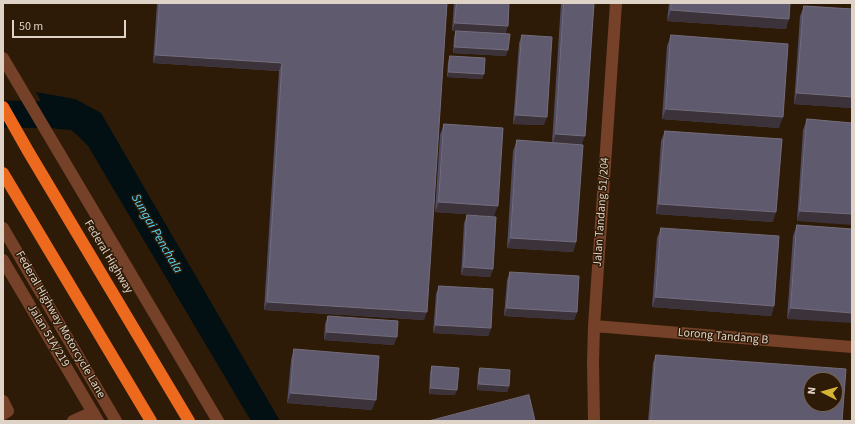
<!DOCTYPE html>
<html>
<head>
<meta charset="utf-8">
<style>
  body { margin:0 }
  #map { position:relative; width:855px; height:424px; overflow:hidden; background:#2e1b07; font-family:"Source Sans 3",sans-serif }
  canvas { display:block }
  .frame { position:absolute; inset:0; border:4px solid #dfd2c6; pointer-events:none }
  .north { position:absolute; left:803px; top:372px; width:40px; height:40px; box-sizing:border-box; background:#2e1b07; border:1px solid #756453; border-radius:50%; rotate:276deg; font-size:11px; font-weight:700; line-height:16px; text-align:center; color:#dfd2c6 }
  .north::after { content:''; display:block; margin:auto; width:14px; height:18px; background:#d8b434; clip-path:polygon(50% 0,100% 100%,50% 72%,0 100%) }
  .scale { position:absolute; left:12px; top:20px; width:114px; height:18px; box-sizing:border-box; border:2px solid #dfd2c6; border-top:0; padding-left:5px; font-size:12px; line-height:14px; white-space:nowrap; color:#dfd2c6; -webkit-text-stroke:3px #2e1b07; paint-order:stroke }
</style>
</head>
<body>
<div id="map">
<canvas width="855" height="424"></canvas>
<div class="frame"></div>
<div class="north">N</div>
<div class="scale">50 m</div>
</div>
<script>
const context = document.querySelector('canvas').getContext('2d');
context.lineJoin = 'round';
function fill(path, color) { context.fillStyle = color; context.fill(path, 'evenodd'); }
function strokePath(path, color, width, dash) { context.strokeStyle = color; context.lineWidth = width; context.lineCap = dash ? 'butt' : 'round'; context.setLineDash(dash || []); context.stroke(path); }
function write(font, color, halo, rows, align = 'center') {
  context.font = font + ' "Source Sans 3",sans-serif'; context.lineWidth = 3; context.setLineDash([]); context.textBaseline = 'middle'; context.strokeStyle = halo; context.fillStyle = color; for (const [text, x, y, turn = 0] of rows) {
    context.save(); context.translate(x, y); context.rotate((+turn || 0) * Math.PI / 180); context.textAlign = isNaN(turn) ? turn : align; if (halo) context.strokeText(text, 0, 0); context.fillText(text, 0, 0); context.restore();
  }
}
fill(new Path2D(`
  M36,92L75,99L101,113L280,421H251L88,146L72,130L56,129Z`), '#020f13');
strokePath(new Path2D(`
  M3,114L73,115L83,122`), '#020f13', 27);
strokePath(new Path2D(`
  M3,58L218,421
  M3,228L116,421
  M3,260L98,421
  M594,326L852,347
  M3,401L8,411L3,414
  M73,421L93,412
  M594,421L593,363L594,326L616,3`), '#764129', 12);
strokePath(new Path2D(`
  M3,107L28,151L189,421
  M3,173L151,421`), '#ed691d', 12);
fill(new Path2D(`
  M157,3H447L424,320L264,310L279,71L153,63Z
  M454,3H509L508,26L505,34L506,56L453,53L454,37L456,31H452Z
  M561,3H594L582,145L576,242L573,252L507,248L513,151L517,140L552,143Z
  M669,3H790L786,29L667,21Z
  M804,6L852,9V108L794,104L800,16Z
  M522,35L544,125L513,124L519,43Z
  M671,35L779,128L662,119L667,46Z
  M450,56L484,74L482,79L447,77L448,62Z
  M807,119L852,123L797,221L803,130Z
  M444,124L494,216L435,212L440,135Z
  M665,131L773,222L656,214L661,141Z
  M467,215L493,269L490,277L461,275L464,223Z
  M797,225L852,229L787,319L793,236Z
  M661,228L774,306L771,316L652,307L657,238Z
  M510,272L577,312L574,320L504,316L507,280Z
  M439,286L491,328L488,336L433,333L436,294Z
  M328,316L394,345L324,340L325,324Z
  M294,349L372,410L287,403L291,360Z
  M656,355L842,421H648L653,363Z
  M432,366L455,395L429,394L430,372Z
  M480,368L509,386L507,392L477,390L478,374Z`), '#504c63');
fill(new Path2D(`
  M671,10L789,19L786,29L667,21Z
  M455,23L508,26L505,34L452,31Z
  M455,47L508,50L506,56L453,53Z
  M156,55L282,63L279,71L153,63Z
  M449,72L484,74L482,79L447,77Z
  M797,93L852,97V108L794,104Z
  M666,109L783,117L779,128L662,119Z
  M516,115L547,117L544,125L513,124Z
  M556,134L585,136L581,146L552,144Z
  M439,202L498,206L494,216L435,212Z
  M659,204L776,212L773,222L656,214Z
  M800,211L852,214V225L797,221Z
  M511,238L576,242L573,252L507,248Z
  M464,267L493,269L490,277L461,275Z
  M656,297L774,306L771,316L652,307Z
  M267,302L427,312L424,320L264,310Z
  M507,308L577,312L574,320L504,316Z
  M791,308L852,313V323L787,319Z
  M436,325L491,328L488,336L433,333Z
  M327,332L397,337L394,345L324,340Z
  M479,384L509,386L507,392L477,390Z
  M431,388L457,390L455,395L429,394Z
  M291,393L376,400L372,410L287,403Z`), '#3c323a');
const building = new Path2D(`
  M160,3H447L427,312L267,302L282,63L156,55Z
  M457,3H509L508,26L455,23Z
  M564,3H594L585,136L556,134Z
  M672,3H790L789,19L671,10Z
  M804,6L852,9V97L797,93Z
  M456,31L510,34L508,50L455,47Z
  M522,35L552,37L547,117L516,115Z
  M671,35L788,44L783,117L666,109Z
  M450,56L485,58L484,74L449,72Z
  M807,119L852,123V214L800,211Z
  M444,124L503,128L498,206L439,202Z
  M665,131L782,139L776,212L659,204Z
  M517,140L583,145L576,242L511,238Z
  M467,215L496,217L493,269L464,267Z
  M797,225L852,229V313L791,308Z
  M661,228L779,236L774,306L656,297Z
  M510,272L579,276L577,312L507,308Z
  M439,286L493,289L491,328L436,325Z
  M328,316L398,321L397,337L327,332Z
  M294,349L379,356L376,400L291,393Z
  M656,355L846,369L842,421H651ZM811,380H835V404H811Z
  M432,366L459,368L457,390L431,388Z
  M480,368L510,370L509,386L479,384Z
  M529,395L535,421H429Z`);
fill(building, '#5f5a6e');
strokePath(building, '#736d7c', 1);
write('12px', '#dfd2c6', '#2e1b07', [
  ["Jalan Tandang 51/204",602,212,-86],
  ["Federal Highway",108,257,59],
  ["Federal Highway Motorcycle Lane",60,325,60],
  ["Jalan 51A/219",48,336,59],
  ["Lorong Tandang B",723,337,5]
]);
write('italic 13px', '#53d4f7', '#2e1b07', [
  ["Sungai Penchala",156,234,60]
]);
</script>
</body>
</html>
